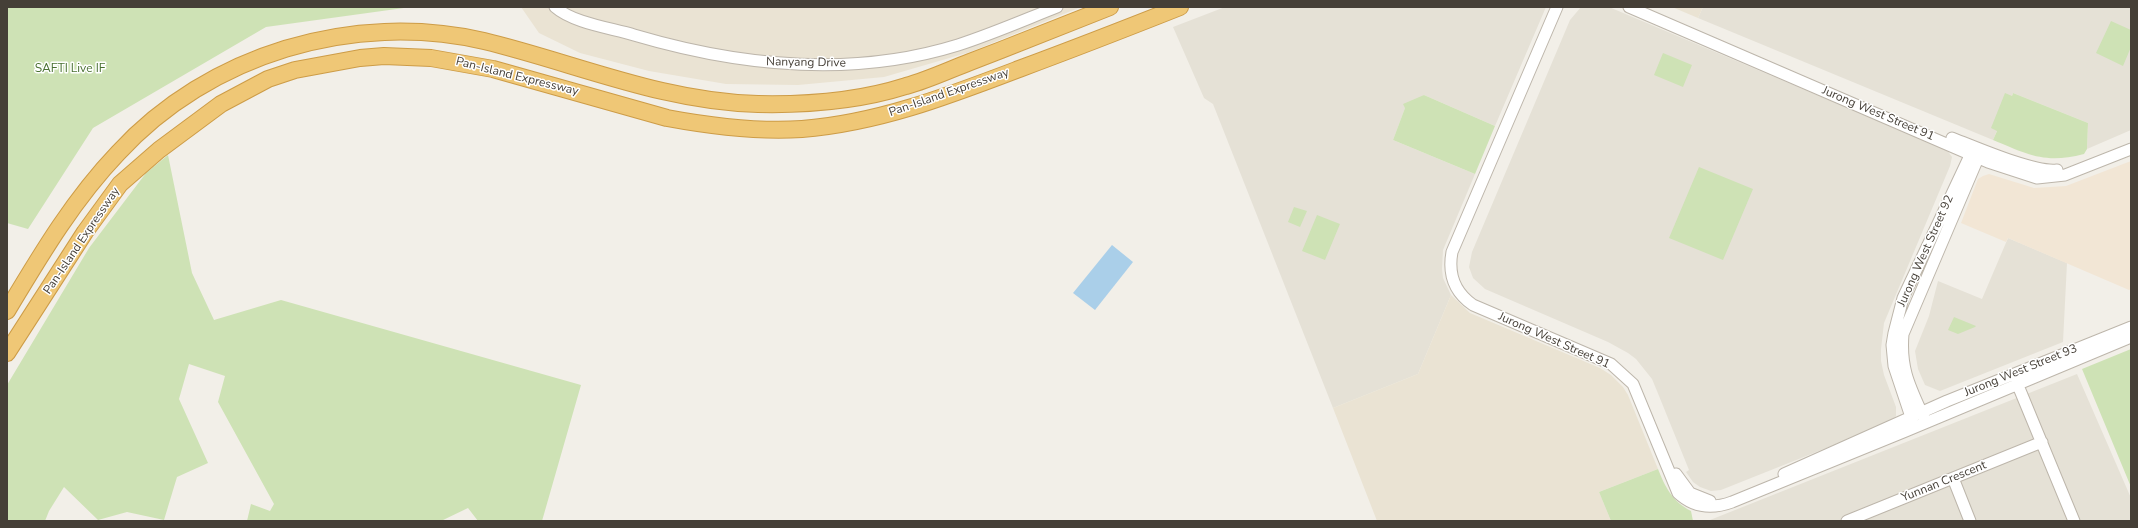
<!DOCTYPE html>
<html>
<head>
<meta charset="utf-8">
<style>
  body { margin:0 }
  #map { position:relative; width:2138px; height:528px; overflow:hidden; background:#f2efe8; font-family:"Nunito Sans",sans-serif }
  canvas { display:block }
  .frame { position:absolute; inset:0; border:8px solid #453f37; pointer-events:none }
</style>
</head>
<body>
<div id="map">
<canvas width="2138" height="528"></canvas>
<div class="frame"></div>
</div>
<script>
const context = document.querySelector('canvas').getContext('2d');
context.lineJoin = 'round';
function fill(path, color) { context.fillStyle = color; context.fill(path, 'evenodd'); }
function strokePath(path, color, width, dash) { context.strokeStyle = color; context.lineWidth = width; context.lineCap = dash ? 'butt' : 'round'; context.setLineDash(dash || []); context.stroke(path); }
function write(font, color, halo, rows, align = 'center') {
  context.font = font + ' "Nunito Sans",sans-serif'; context.lineWidth = 3; context.setLineDash([]); context.textBaseline = 'middle'; context.strokeStyle = halo; context.fillStyle = color; for (const [text, x, y, turn = 0] of rows) {
    context.save(); context.translate(x, y); context.rotate((+turn || 0) * Math.PI / 180); context.textAlign = isNaN(turn) ? turn : align; if (halo) context.strokeText(text, 0, 0); context.fillText(text, 0, 0); context.restore();
  }
}
fill(new Path2D(`
  M1225,7H1546L1495,126L1424,95L1405,108L1393,140L1475,174L1443,250L1442,269L1443,278L1451,295L1418,374L1333,408L1213,104L1204,98L1173,27Z
  M1581,7H1609L1947,150L1952,157L1950,166L1884,323L1881,349V361L1884,375L1896,407V416L1889,423L1721,490L1711,491L1700,487L1693,482L1686,472L1689,470L1657,391L1652,379L1636,359L1628,353L1608,342L1485,289L1473,278L1469,267L1472,252L1570,20Z
  M1703,7H2131V130L2087,149L2088,123L2013,93L1993,140L1698,18Z
  M2008,238L2067,263L2063,342L1940,391L1925,385L1918,369L1915,351L1929,316L1938,281L1982,299Z
  M2077,374L2131,498V521L1710,520Z`), '#e5e1d6');
fill(new Path2D(`
  M2131,161V289L2129,290L2008,238L2006,242L1961,223L1978,179L1983,176L1989,174L2034,188L2066,186Z`), '#f2e6d5');
fill(new Path2D(`
  M521,7H1081L970,52L884,77L798,85L726,84L649,71L580,53L539,33Z
  M1672,7H1703L1698,18Z
  M1451,295L1470,313L1600,368L1611,375L1623,387L1628,395L1658,469L1599,492L1611,521H1377L1333,408L1418,374Z`), '#eae3d3');
fill(new Path2D(`
  M7,7H411L266,27L93,128L28,229L7,223Z
  M2111,21L2131,30V47L2123,66L2096,53Z
  M1663,53L1692,65L1683,87L1654,75Z
  M2005,93L2012,96L2013,93L2088,123L2087,149L2084,154C2045,164 2029,155 1993,140L1997,131L1991,128Z
  M1424,95L1495,126L1475,174L1393,140L1405,108L1403,104Z
  M168,155L192,273L214,320L281,300L581,385L542,521H478L468,508L441,521H247L251,504L270,511L274,504L218,402L225,376L189,364L179,399L208,463L177,477L164,520L127,512L98,520L64,487L49,511L45,521H7V385L89,248L146,173Z
  M1699,167L1753,189L1723,260L1669,238Z
  M1294,207L1307,211L1300,227L1288,222Z
  M1317,215L1340,224L1325,260L1302,251Z
  M1954,317L1976,326L1975,327L1958,334L1948,330Z
  M2131,349V487L2082,369Z
  M1658,469C1665,487 1673,502 1691,511L1693,521H1611L1599,492Z`), '#cee2b5');
fill(new Path2D(`
  M1112,245L1133,262L1095,310L1073,293Z`), '#aacfe9');
const minor = new Path2D(`
  M555,7C573,23 611,28 634,35C739,66 852,78 958,45C992,34 1024,20 1057,7
  M1557,7L1452,252C1448,274 1454,292 1473,305L1611,364L1633,384L1678,493C1694,508 1713,509 1732,502L1906,431L2131,337
  M1629,7L1988,162L2037,178L2065,175L2131,149
  M1952,138C1975,147 2035,173 2057,170
  M2017,377V383L2074,521
  M1924,418C1910,387 1900,369 1903,334L1981,151
  M1913,423L1894,366L1892,345L1894,333L1903,298L1974,147
  M1676,474L1690,493L1710,501
  M1784,474L1947,401L2131,327
  M1953,478L1970,521
  M1847,521L2042,442`);
const highway = new Path2D(`
  M7,311C40,256 73,200 118,153C209,54 353,11 484,41C575,63 663,102 758,104C806,105 859,101 906,86C928,80 949,70 970,62C1017,44 1064,25 1110,7
  M7,353L85,232L120,184L159,150L221,104L268,79L295,70L360,58L384,56L431,58L493,69L667,118C710,126 757,132 802,129C878,123 948,96 1019,69C1073,49 1127,28 1180,7`);
strokePath(minor, '#bdb6ab', 13);
strokePath(highway, '#cd9c47', 18);
strokePath(minor, '#fff', 11);
strokePath(highway, '#efc776', 16);
write('12px', '#453f37', '#fff', [
  ["Nanyang Drive",806,63,1],
  ["Pan-Island Expressway",517,77,14],
  ["Pan-Island Expressway",949,93,-19],
  ["Jurong West Street 91",1878,114,23],
  ["Pan-Island Expressway",82,241,-56],
  ["Jurong West Street 92",1926,251,-66],
  ["Jurong West Street 91",1554,341,24],
  ["Jurong West Street 93",2021,371,-22],
  ["Yunnan Crescent",1944,482,-22]
]);
write('12px', '#497031', '#fff', [
  ["SAFTI Live IF",70,69]
]);
</script>
</body>
</html>
